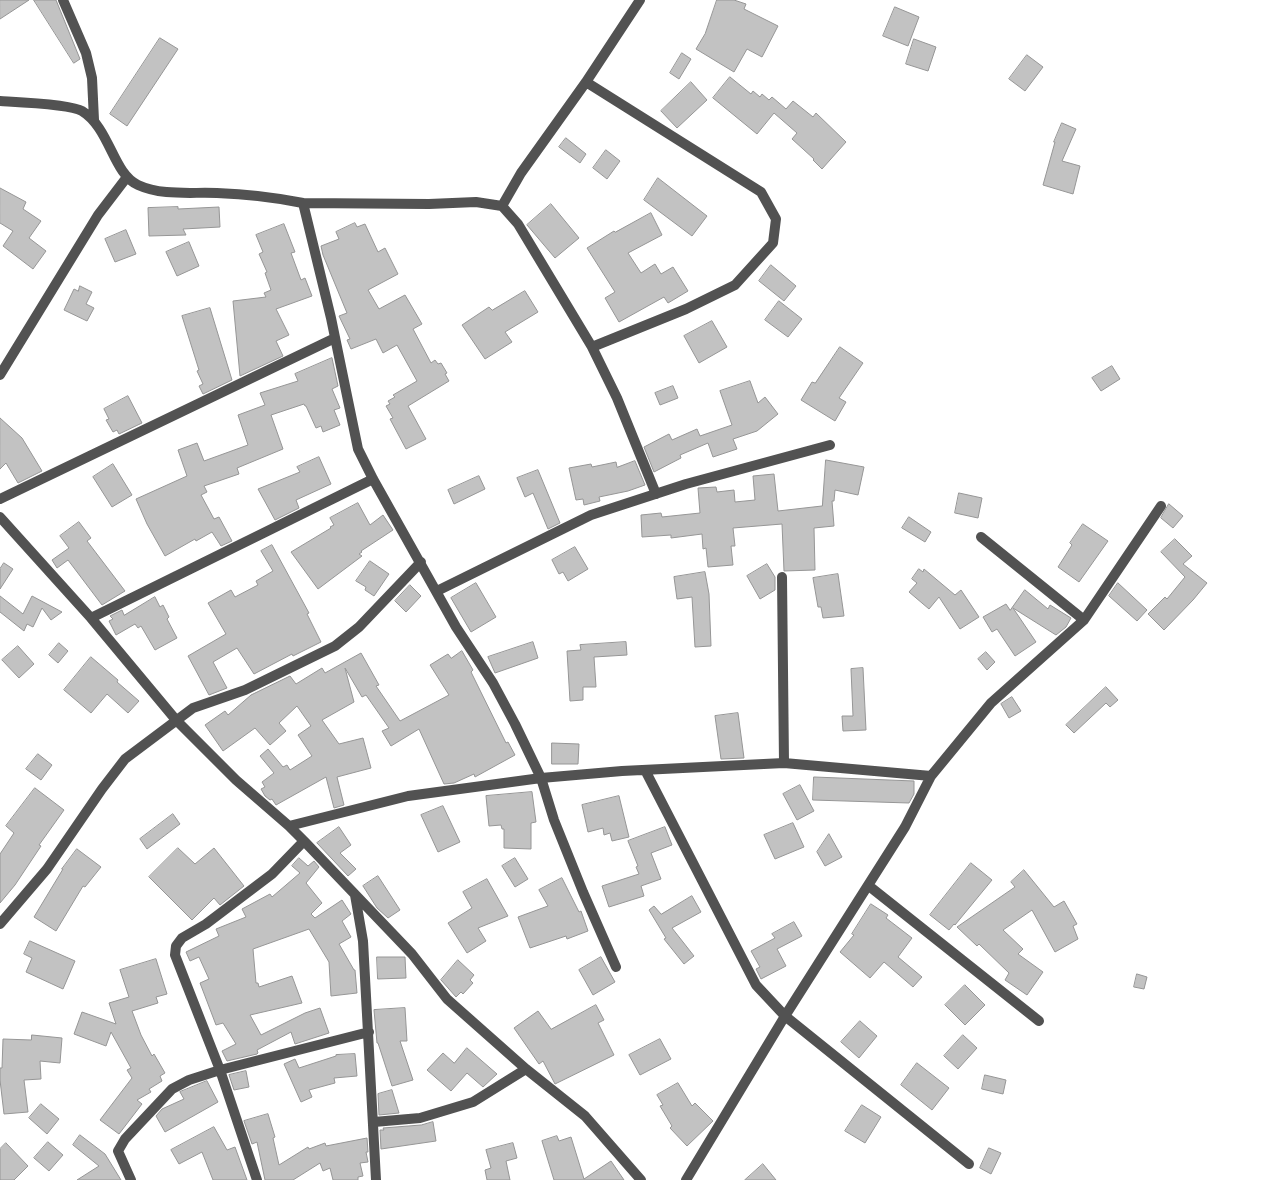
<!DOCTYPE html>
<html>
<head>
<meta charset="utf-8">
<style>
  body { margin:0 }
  canvas { display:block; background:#fff }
</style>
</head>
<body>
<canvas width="1283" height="1180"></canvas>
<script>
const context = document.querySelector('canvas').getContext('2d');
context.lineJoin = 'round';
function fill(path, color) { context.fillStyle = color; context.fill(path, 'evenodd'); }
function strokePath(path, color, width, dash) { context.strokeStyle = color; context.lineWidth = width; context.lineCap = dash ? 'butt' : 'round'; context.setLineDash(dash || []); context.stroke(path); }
const building = new Path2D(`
  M0,0H29L0,19Z
  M34,0H56L80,59L74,63Z
  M717,0H734L746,4L744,9L778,26L762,57L747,49L734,72L696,49L705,34Z
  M895,7L919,17L908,46L883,36Z
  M160,38L178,49L127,126L110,114Z
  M914,39L936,47L928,71L906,64Z
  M682,53L691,59L679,79L670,73Z
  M1027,55L1043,67L1025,91L1009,79Z
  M730,77L751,94L753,91L760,97L762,94L769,100L772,97L786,109L793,101L813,117L816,113L846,142L822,169L813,160L814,159L792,139L797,133L774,113L757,134L713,98Z
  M691,82L707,100L677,128L661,111Z
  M1062,123L1076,129L1062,161L1080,166L1073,194L1043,185L1055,142H1054Z
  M566,138L586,154L580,163L559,147Z
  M606,150L620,161L607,179L593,168Z
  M658,178L707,216L692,236L644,200Z
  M0,188L26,202L23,209L41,221L29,238L46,251L33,269L3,246L13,231L0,223Z
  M551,204L579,238L555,258L527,225Z
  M178,207V209L219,207L220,227L183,229L186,235L149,236L148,208Z
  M651,213L662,235L628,253L641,273L655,264L661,274L673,267L688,291L668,303L664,297L619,322L605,298L615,292L587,248L614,231L615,232Z
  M355,223L357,227L365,224L378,252L385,248L398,274L368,290L379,309L405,295L422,324L413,329L431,363L435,360L438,364L441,363L447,373L445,374L449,381L408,406L426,439L406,449L390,419L393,418L386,406L390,404L388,401L395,397L393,395L417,381L397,345L383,353L376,339L351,349L347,340L350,339L339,316L347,313L323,255L321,246L339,239L336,232Z
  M284,224L295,252L291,253L301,280L305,278L312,296L276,309L289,335L276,341L283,356L240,376L233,301L266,297L264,293L271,290L265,273L267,272L259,254L263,252L256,235Z
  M126,230L136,254L115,262L105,239Z
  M189,242L199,266L177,276L166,252Z
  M771,265L796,286L784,301L759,281Z
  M80,286L92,292L86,304L94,308L87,321L64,310L74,289L78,291Z
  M525,291L538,312L505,332L512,342L485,359L462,325L489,307L492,310Z
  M779,301L802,319L788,337L765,320Z
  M210,308L232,380L203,394L199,386L203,384L197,371L199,370L182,316Z
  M712,321L727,347L699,363L684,336Z
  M840,347L863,363L839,398L846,402L835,421L801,400L812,382L815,383Z
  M332,358L338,386L332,389L340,408L334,410L340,425L323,432L321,426L316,428L306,406H305L304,404L271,415L283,449L237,468L239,474L204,486L207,492L201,495L214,519L219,517L232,541L221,546L212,532L196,541L195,539L165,556L147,524L136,499L187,476L178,450L197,443L204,461L248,445L238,415L265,405L260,393L298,381L295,374Z
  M1112,366L1120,379L1101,391L1092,378Z
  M750,381L758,403L765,397L778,414L757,431L733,439L737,449L713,457L708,443L680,455L681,458L654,472L644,447L669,434L672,440L697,429L700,436L732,425L720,391Z
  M673,386L678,398L660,405L655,393Z
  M128,396L142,423L119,434L117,430L113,432L106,420L109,419L104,409Z
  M0,418L22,438L42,471L18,483L6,463L0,469Z
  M319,457L331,484L296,500L299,508L275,520L258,489L300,472L297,467Z
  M826,460L864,467L858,495L835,490L834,501H832L834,526L814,528L815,570L784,571L782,524L733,528L735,546H731L733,565L708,567L706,548L703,549L702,534L671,538V535L642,537L641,515L661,513L662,517L700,513L698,488L716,487L717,492L734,490L735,502L755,500L753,476L774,474L778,511L822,506Z
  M635,461L645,485L628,491L599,497L600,501L584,505L583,499L576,500L569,468L591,464L592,467L616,462L617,467Z
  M113,464L132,495L112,507L93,477Z
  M538,470L560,523L548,529L533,493L525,497L517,478Z
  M479,476L485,489L454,504L448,490Z
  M959,493L982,498L978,518L955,513Z
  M358,503L370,525L383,515L393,530L361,551L362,552L359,554L362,556L318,589L291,552L331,528L330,527L334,525L330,518Z
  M1169,504L1183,516L1173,528L1161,518Z
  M909,517L931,532L925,542L902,528Z
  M79,522L91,538L87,541L125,591L102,605L68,560L57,568L52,560L69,548L60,536Z
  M1083,524L1108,541L1079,582L1058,567L1072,545L1070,543Z
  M1175,539L1192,556L1183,564L1207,583L1193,600L1164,630L1148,614L1165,597L1167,599L1185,577L1161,552Z
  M272,545L309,613L307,614L321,642L293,656L292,654L254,674L237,648L213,662L227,688L209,695L188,656L226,634L208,603L231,590L235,597L258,585L256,581L273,571L261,551Z
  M575,547L588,569L568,581L563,572L559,574L552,560Z
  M370,561L389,574L374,596L365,590L366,587L356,581Z
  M4,563L13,569L0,589V569Z
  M767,564L775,577V590L760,599L747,576Z
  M919,569L923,572L924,569L955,595L961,590L979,617L960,629L939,597L929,609L909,592L917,583L912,579Z
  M705,572L709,594L711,646L695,647L692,597L677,599L674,577Z
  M838,574L844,616L823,618L821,607H818L813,578Z
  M476,583L496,617L471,632L451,598Z
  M1118,583L1147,610L1137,621L1109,596Z
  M410,585L421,596L406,612L395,601Z
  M1025,590L1048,609L1050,605L1071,618L1066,627L1056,635L1013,608L1036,642L1015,656L997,629L992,632L983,617L1006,604L1010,610Z
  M0,596L23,614L32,596L62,612L51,620L42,608L33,627L27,624L24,631L0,612Z
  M155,597L160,607L163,605L169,617L167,619L177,638L155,650L141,626L138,628L135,624L116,635L109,621L113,619L110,616L122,610L124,615Z
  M533,642L538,658L495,673L488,657Z
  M626,642L627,655L594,657L596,687H583V700L570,701L567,651L581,650L580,645Z
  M59,643L68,651L58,663L49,655Z
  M18,646L34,664L19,678L2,660Z
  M462,651L473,670L471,672L506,743L508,742L515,755L475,777L474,774L454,783L444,784L419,729L391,746L382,731L389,728L366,695L362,697L345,668L354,702L322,720L339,744L363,738L371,768L337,777L344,805L334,808L326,777L276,805L272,799L270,800L265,796L261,789L265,787L262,782L274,773L260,756L268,749L283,767L287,765L290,770L312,756L298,735L311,726L297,706L279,723L286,731L270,745L255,728L223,751L205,725L225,711L228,715L251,695L290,676L296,684L322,668L325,673L361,653L379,685L376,686L400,721L449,695L430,665L448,654L451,658Z
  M986,652L995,662L987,670L978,659Z
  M91,657L118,680L117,682L139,701L128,713L107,694L91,713L64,690Z
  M863,668L866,730L843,731L842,716H853L851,669Z
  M1106,687L1118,700L1110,707L1106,703L1074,733L1066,725Z
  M1012,697L1021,711L1009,718L1001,704Z
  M738,713L744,758L721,759L715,716Z
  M552,743L579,744L578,764H552Z
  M38,754L52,765L41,780L26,769Z
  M814,777L914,781V794L909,803L813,800Z
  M800,785L814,811L797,820L783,794Z
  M35,788L64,810L39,845L41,846L15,885L0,903V854L14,833L6,826Z
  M532,792L536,822L531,823V849L504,848V829H502L501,825L489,826L486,796Z
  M619,796L629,837L612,841L610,833L604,835L603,828L588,832L582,805Z
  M443,806L460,842L438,852L421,815Z
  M173,814L180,824L147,849L140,839Z
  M793,823L804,847L775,859L764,835Z
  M339,827L351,845L340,853L356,869L348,876L317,843Z
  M665,827L672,845L651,853L661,879L641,886L644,896L609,907L602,886L639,874L636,867L638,866L628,841Z
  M829,834L842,857L825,866L817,852Z
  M178,848L195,864L214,848L244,886L220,905L214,898L192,920L149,877Z
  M77,849L101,867L85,887L83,886L56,931L34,917L63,869H62Z
  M299,858L308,866L314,861L319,867L306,883L322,903L311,914L315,918L342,900L351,914L342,921L351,937L339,944L354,970H355L357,993L331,996L329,962L309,929L253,949L256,983H258L259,987L292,976L302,1003L250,1015L261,1035L305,1013L320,1008L329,1033L295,1044L291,1032L257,1050L258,1053L257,1054L227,1061L222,1051L236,1044L223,1023L216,1025L200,983L209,979L199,957L190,961L186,952L219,936L216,929L246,917L242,909L270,894L272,897L300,873L292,866Z
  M515,858L528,879L515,887L502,866Z
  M971,863L992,880L955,925L954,924L949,930L930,915Z
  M1024,870L1054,907L1064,901L1077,924L1073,926L1078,939L1055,952L1032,910L1003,930L1023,949L1018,954L1043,972L1027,995L1005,980L1009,973L979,944L977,946L957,927L1015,887L1011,882Z
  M378,876L400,910L388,918L377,908L363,886Z
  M562,878L579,912L581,911L588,931L567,939L566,936L530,948L518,917L548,906L539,890Z
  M487,879L508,916L478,928L486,941L467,953L448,923L472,908L463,892Z
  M692,896L701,912L672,928L694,956L684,964L664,939L666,938L649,910L654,906L661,914Z
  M871,904L888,915L886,918L912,938L898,957L922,977L913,987L884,962L870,978L840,952L854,935L852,934Z
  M794,922L802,936L777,949L786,966L761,979L756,969L760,967L751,951L775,938L772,934Z
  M30,941L75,961L63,989L26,972L32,958L24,954Z
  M377,957H405L406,978L378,979Z
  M601,957L615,982L593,995L579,970Z
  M156,959L167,994L156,997L158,1003L132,1011L141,1035L152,1056L154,1054L165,1073L160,1076L162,1081L149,1089L151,1092L137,1100L142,1104L119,1134L100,1120L132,1078L127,1070L131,1068L111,1032L106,1046L74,1034L82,1012L116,1024L109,1003L129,997L120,970Z
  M458,960L474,975L470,980L473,983L463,994L461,992L456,997L441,980Z
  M1137,974L1147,977L1144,989L1134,987Z
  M965,985L985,1005L965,1025L945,1005Z
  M596,1005L604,1020L598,1023L614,1055L555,1084L543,1061L539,1064L514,1028L538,1011L551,1029Z
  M405,1008L407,1041H400L413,1080L392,1086L378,1043H377L374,1010Z
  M860,1021L877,1036L859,1058L841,1042Z
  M32,1035L62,1038L60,1063L40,1061L41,1079L24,1080L28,1112L4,1114L0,1080V1068H2L3,1039L31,1040Z
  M963,1035L977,1048L958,1069L944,1056Z
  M660,1039L671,1059L640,1075L629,1055Z
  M467,1048L497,1074L483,1087L467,1073L451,1091L427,1070L443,1053L454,1063Z
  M355,1054L357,1076L334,1078L335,1083L309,1090L312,1097L301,1102L284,1064L295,1059L299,1068L336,1056V1055Z
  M917,1063L949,1088L932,1110L901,1085Z
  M246,1071L249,1087L234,1090L229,1075Z
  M985,1075L1006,1080L1003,1094L982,1089Z
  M207,1081L218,1102L165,1132L156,1116L162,1109L184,1099L180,1092Z
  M678,1083L692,1106L695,1103L713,1121L687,1146L670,1128L672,1126L660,1106L663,1105L657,1095Z
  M392,1090L399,1113L379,1115L378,1094Z
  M41,1104L59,1119L47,1134L29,1118Z
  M862,1105L881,1117L865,1143L845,1131Z
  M268,1114L275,1137L273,1138L279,1165L308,1147L309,1149L325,1143L326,1146L367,1138L368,1152H366L368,1162L360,1163L363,1176L358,1177V1180H333L330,1168L323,1171L320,1163L293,1180H265L257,1142L252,1144L244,1121Z
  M433,1122L436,1141L381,1149L380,1130H384L383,1128L421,1125Z
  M214,1127L227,1150L235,1147L247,1180H213L202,1152L179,1164L171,1150Z
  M80,1135L105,1154L121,1180H77L99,1166L73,1145Z
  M557,1136L559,1141L571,1137L584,1179L611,1161L624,1180H554L542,1141Z
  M48,1142L63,1155L49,1171L34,1158Z
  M6,1143L28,1166L14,1180H0V1149Z
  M513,1143L517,1158L506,1161L510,1180H487L485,1170L491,1168L486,1150Z
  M989,1148L1001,1153L991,1174L980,1168Z
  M763,1164L776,1180H745Z`);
fill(building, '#c2c2c2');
strokePath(building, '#969696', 1);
strokePath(new Path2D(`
  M63,0L86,53L92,78L94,120
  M586,82L761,192L776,219L773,243L735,285L686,309L592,347
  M0,101C16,102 71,104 82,111C110,128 113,174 138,185C162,196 190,192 217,193C247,194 273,197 303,203L331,318L358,449L373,479L456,627L493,683L515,724L541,778L554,820L583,892L616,967
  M303,203L429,204L476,202L502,206L521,173L586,82L640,0
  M502,206L518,224L592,347L617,398L656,494
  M0,375L98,215L127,177
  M0,499L335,338
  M0,517L91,618L176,720L236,780L289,826L304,841L412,954L447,999L526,1069L585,1116L641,1180
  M981,537L1084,620
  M782,577L784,763
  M437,591L591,515L686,484L830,445
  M91,618L373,479
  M645,770L756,985L785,1016L969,1164
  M931,776L991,703L1084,620L1161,506
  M289,826L408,796L541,778L622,771L784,763L931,776L905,827L785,1016L686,1180
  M869,886L1039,1021
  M355,895L363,941L376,1180
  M0,924L47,869L102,789L125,759L193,708L245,690L335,646L359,627L421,562
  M374,1122L420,1118L473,1102L526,1069
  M131,1180L118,1151L125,1139L172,1089L189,1080L220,1070L369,1032
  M257,1180L220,1070L175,955L176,946L182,938L206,924L272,874L304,841`), '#525252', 10);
</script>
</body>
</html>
